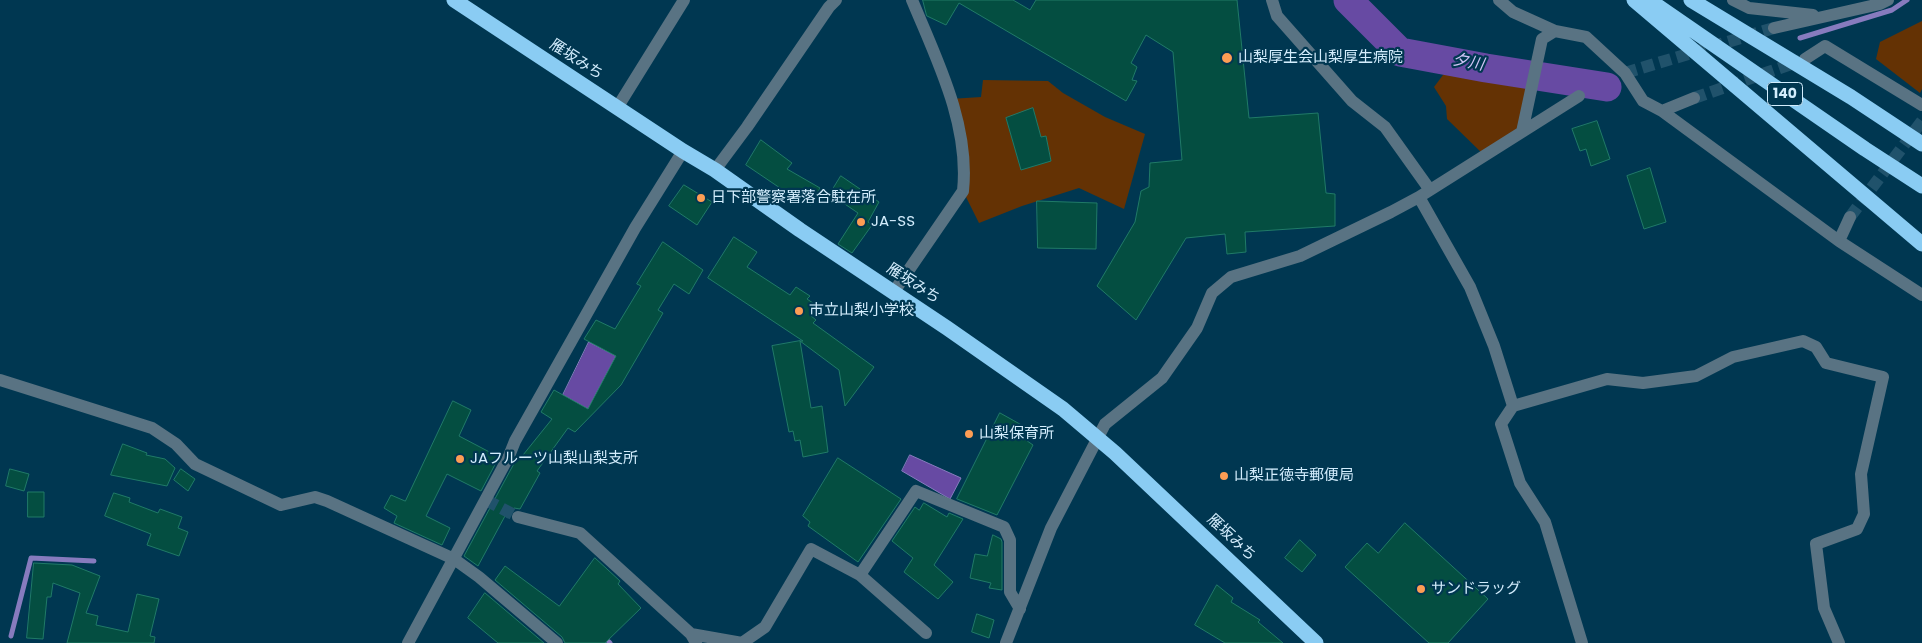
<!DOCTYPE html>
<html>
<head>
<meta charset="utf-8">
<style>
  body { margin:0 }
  canvas { display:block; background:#003751 }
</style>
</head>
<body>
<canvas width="1922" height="643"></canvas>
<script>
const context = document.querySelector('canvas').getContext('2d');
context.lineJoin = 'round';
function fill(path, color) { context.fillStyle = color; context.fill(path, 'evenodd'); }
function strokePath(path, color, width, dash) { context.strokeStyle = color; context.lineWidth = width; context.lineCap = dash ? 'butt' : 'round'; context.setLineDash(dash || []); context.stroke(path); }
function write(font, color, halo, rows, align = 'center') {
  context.font = font + ' Poppins,"Noto Sans JP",sans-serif'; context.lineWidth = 4.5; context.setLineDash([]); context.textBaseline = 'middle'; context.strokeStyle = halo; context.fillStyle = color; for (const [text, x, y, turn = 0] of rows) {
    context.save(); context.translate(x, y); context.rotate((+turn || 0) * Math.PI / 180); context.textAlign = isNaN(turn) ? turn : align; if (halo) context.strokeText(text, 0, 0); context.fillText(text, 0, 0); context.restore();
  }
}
fill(new Path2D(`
  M1922,21V89L1920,93L1876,59L1880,42Z
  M1446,71L1531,89L1522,132L1485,156L1447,119L1446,106L1434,87Z
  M983,80L1048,81L1063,93L1105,117L1145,134L1124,209L1079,188L1022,206L979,223L963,191L950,99L981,97ZM1033,108L1041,137H1046L1051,161L1021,170L1006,118Z`), '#643204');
const water = new Path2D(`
  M589,342L616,356L588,409L563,395Z
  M910,455L961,478L950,499L902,471Z`);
fill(water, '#674aa3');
strokePath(water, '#877bbe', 1);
strokePath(new Path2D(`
  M1800,38L1892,10L1907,0
  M11,636L31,558L94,561
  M609,642L610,643`), '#877bbe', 5);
strokePath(new Path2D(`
  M1348,0L1400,52L1486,68L1607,87`), '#674aa3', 29);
const building = new Path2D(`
  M923,0H1013L1030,10L1036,0H1237L1249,118L1318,113L1326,193L1335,194V226L1245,232L1246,252L1227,254L1225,234L1186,238L1136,320L1097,286L1135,222L1141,191L1149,187L1150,163L1182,160L1173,52L1146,35L1131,63L1137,67L1132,80L1137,81L1126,101L959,3L946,25L927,16Z
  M1033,108L1041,137L1046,136L1051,161L1021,170L1006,118Z
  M1597,121L1610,159L1591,166L1586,149L1580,151L1572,129Z
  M761,140L792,163L787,169L820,188L811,205L780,188L746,165Z
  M1650,168L1666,222L1644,229L1627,176Z
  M841,176L879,202L868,222L872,225L852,253L838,244L858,213L830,194Z
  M684,185L712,202L697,225L669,206Z
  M1037,201L1097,203L1096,249L1038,248Z
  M734,237L757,252L747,267L790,295L796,287L810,296L807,299L816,305L810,315L816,320L813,323L874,367L845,406L839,370L800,341H803L708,278Z
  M663,242L703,270L689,294L674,284L658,310L663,313L621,385L575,432L568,428L537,471L540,473L520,509L514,508L508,518L505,516L478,566L464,556L517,458L519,460L552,419L541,412L554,390L588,409L616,356L584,339L596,320L615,329L641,286L637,284Z
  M800,341L811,408L822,406L828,452L803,457L800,440L795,441L793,431L789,432L772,346Z
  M453,401L471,410L459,436L499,457L481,491L447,474L426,516L450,528L442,545L394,523L397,516L384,508L391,495L405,501Z
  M1000,413L1027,428L1023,438L1033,445L997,515L957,499Z
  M123,444L147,453L146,455L165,459L175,468L167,486L111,475Z
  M838,458L901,499L858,562L808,526L810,522L803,516Z
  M10,469L29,474L24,491L6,486Z
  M181,469L195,479L188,491L174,480Z
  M28,492H44V517H28Z
  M114,493L130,498L129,502L158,513L160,509L182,517L178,528L188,532L179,556L147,545L151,534L105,516Z
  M924,503L947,517L949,513L963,519L934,565L953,582L938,599L904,572L913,558L892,541L915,507L919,510Z
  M1405,523L1488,599L1448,643H1429L1345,567L1367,543L1378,553Z
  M993,535L1001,539L1002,542V590L989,588L991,583L970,578L975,554L987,556Z
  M1300,540L1316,555L1302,572L1285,558Z
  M595,558L620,581L618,584L641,608L605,643H565L562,637L495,580L505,566L559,606Z
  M34,563L72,565L100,576L86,613L98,616L96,625L128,632L137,594L159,599L150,636L155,637L154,643H67L80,593L53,583L51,597H47L43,639L27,638Z
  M1217,585L1233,598L1231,602L1260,620L1258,622L1283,643H1225L1195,625Z
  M485,593L544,643H498L468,618Z
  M977,614L994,620L989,638L972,632Z`);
fill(building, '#044e41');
strokePath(building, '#207a67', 1);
strokePath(new Path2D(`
  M1625,73L1774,28
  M1694,98L1800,61
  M1850,217L1922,121
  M486,500L518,517`), '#20526b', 12, [12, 6]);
strokePath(new Path2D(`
  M1272,0L1277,16L1352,101L1385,127L1430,190
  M1499,0L1513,12L1555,31L1586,37L1625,73L1643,101L1662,111L1839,241L1922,295
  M1733,0L1749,8L1813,15
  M1774,28L1880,4L1888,0
  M1805,59L1825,46L1922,105
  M617,108L684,0
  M1662,111L1694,98
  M1522,132L1579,96
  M715,170L747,127L829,7L836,0
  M1419,197L1470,287L1494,346L1513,406L1501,424L1520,483L1545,522L1582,643
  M1839,241L1850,217
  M893,293L963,191C970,125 937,60 912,0
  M0,380L152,428L176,444L195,464L281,505L315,497L327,501L454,559L479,577L557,643
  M1513,406L1607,379L1643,383L1696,376L1733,357L1803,341L1816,347L1826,363L1883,377L1861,474L1864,514L1857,529L1816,544L1824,608L1839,643
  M518,517L580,533L691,634
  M860,575L916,491L1004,527L1010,540V592L1020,609
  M408,643L509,456L515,441L635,228L683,151
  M696,643L691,634L742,643L765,627L811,549L860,575L926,633
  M1006,643L1051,528L1105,424L1162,378L1197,328L1212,293L1231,277L1300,256L1391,212L1419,197L1522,132L1542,39L1555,31`), '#597383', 12);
strokePath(new Path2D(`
  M454,0L683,151L715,170L800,230L947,328L1063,409L1115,453L1316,643
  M1634,0L1922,244
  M1649,0L1865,149L1922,186
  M1691,0L1851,97L1922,144`), '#8accf3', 15);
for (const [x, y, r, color] of [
  [1227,58,6,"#fd9d54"],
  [701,198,5,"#fd9d54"],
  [861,222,5,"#fd9d54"],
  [799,311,5,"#fd9d54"],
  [969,434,5,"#fd9d54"],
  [460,459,5,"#fd9d54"],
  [1224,476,5,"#fd9d54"],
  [1421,589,5,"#fd9d54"]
]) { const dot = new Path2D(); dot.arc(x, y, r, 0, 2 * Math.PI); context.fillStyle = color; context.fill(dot); strokePath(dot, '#003751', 2); }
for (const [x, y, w] of [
  [1785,94,35]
]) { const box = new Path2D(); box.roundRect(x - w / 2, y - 11.5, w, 23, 4); context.fillStyle = '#003751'; context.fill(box); strokePath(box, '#d3edfd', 1); }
write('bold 14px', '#d3edfd', null, [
  ["140",1785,94]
]);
write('15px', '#d3edfd', '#003751', [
  ["山梨厚生会山梨厚生病院",1238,58],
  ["日下部警察署落合駐在所",711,198],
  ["JA-SS",871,222],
  ["市立山梨小学校",809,311],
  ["山梨保育所",979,434],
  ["JAフルーツ山梨山梨支所",470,459],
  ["山梨正徳寺郵便局",1234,476],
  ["サンドラッグ",1431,589]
], 'left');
write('15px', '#d3edfd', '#003751', [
  ["雁坂みち",576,60,33],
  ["雁坂みち",913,284,33],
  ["雁坂みち",1231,538,43]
]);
write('italic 16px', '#d1c6f7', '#003751', [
  ["夕川",1468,63,10]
]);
</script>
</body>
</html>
